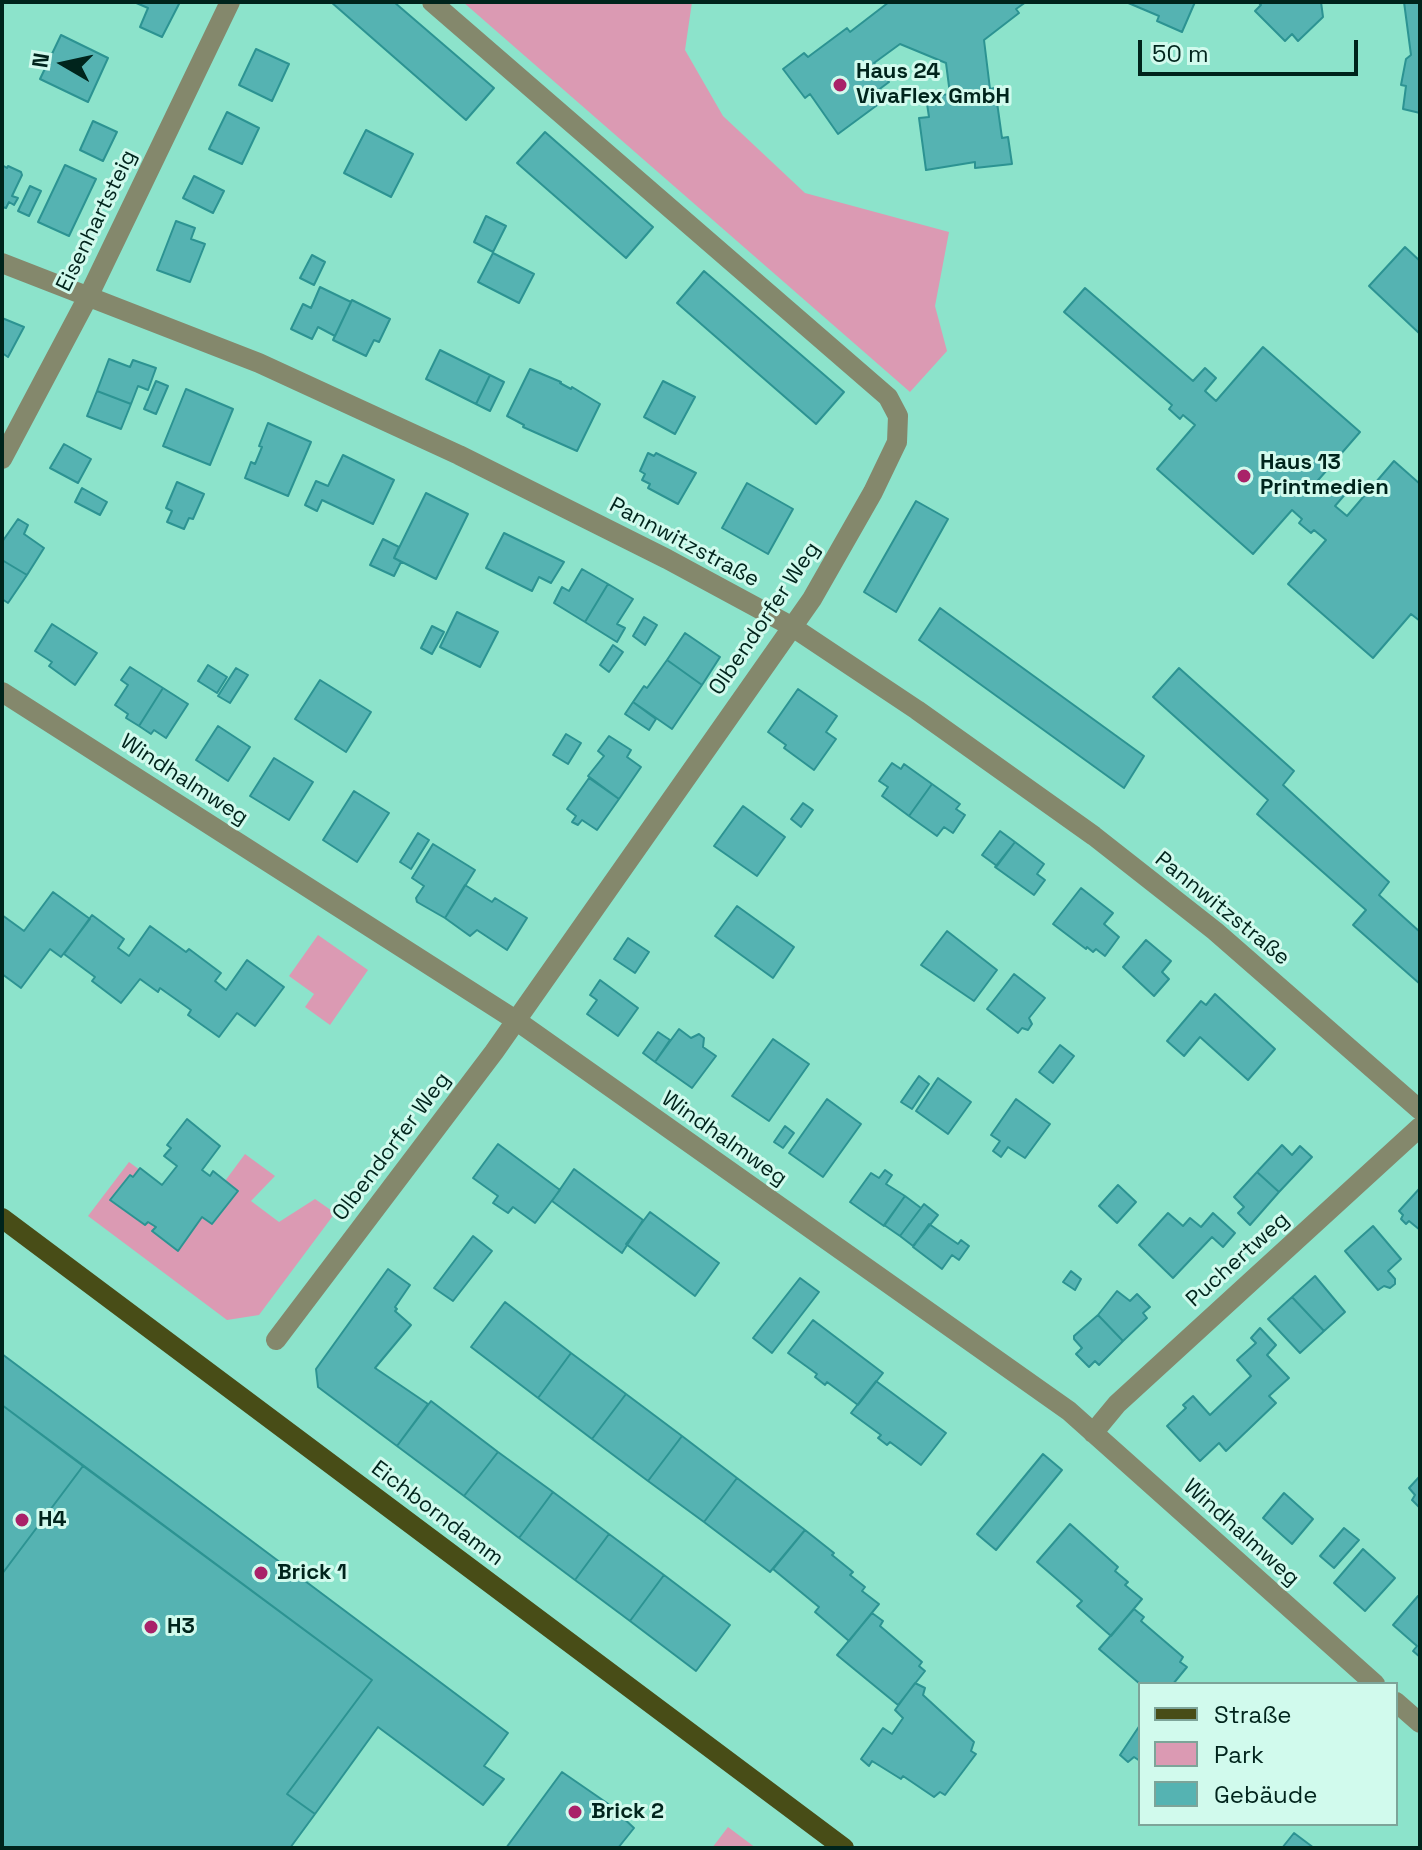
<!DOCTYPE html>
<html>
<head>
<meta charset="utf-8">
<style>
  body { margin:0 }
  #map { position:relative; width:1422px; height:1850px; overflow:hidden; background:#8ce3cb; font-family:"Space Grotesk",sans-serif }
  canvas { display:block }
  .frame { position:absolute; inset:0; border:4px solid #00241c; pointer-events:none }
  .legend { position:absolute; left:1138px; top:1682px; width:260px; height:144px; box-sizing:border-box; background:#d1faed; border:2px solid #7da499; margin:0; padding:10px 14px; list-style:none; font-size:24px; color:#00241c }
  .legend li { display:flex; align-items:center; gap:16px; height:40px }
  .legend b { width:40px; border:2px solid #7da499 }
  .north { position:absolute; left:24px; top:24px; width:80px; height:80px; -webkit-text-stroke:6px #d1faed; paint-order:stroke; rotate:279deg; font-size:22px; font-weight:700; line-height:32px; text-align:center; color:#00241c }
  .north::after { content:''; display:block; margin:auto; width:28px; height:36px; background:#00241c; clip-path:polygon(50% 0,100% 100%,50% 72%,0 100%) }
  .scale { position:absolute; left:1138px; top:40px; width:220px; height:36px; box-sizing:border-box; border:4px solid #00241c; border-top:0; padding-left:10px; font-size:24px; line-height:28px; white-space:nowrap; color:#00241c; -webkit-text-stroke:6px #d1faed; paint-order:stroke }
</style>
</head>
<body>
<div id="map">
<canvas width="1422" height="1850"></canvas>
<div class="frame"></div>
<ul class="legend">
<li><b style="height:10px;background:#484d17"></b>Straße</li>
<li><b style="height:22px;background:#db9ab3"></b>Park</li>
<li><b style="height:22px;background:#55b3b2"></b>Gebäude</li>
</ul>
<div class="north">N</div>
<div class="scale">50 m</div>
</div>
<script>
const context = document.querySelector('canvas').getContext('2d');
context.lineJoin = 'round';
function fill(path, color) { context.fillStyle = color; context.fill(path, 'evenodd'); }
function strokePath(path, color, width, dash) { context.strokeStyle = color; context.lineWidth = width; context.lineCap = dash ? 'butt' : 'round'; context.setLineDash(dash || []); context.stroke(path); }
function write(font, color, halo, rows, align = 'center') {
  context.font = font + ' "Space Grotesk",sans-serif'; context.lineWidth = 6; context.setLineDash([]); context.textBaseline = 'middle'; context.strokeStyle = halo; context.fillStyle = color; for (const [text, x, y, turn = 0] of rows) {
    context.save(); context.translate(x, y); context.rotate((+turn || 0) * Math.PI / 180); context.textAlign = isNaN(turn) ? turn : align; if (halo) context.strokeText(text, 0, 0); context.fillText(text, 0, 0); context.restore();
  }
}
fill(new Path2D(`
  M463,2H692L685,50L723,116L805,193L949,232L935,306L947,351L910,392Z
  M318,935L368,970L330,1025L305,1007L314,994L289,976Z
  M245,1154L275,1176L251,1201L279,1222L315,1199L335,1213L259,1315L227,1320L88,1216L129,1162L140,1170L133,1177L129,1175L110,1200L145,1225L148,1222L156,1227L153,1231L178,1250L202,1217L213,1224L238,1191L225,1181Z
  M728,1827L756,1848H712Z`), '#db9ab3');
const building = new Path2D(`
  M134,2H180L162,37L140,27L148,8Z
  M331,2H394L494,88L466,120Z
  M889,2H1026L1016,9L1019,13L984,40L990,89L995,88L1002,138L1008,137L1012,164L975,168V162L926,170L919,118L929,117L926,97L950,94L946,63L900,44L874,63L889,82L873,94L880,103L838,134L810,94L805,98L783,69L804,53L808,57L847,28L850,32Z
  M1126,2H1195L1182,32L1157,21L1159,16Z
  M1258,2H1321L1323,17L1298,41L1292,34L1285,41L1255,11L1261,5Z
  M1404,2H1420V113L1403,109L1406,86L1401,85L1406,59L1411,55Z
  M61,35L108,58L88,102L40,79Z
  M256,49L289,64L272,101L239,85Z
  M227,112L259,128L242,164L209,149Z
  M93,121L117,132L103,161L80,150Z
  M366,130L413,154L391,197L344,173Z
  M545,132L653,227L626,258L517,163Z
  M2,165L7,168L8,166L21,172L22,175L12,196L18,198L14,205L9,202L6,208L2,207Z
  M65,165L96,179L69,236L38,222Z
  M194,176L224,191L213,213L183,198Z
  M30,186L41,191L29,216L18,211Z
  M486,216L506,226L493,252L474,242Z
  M176,221L195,228L191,239L205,244L190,282L157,270Z
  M1405,247L1420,261V334L1369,286Z
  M493,253L534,274L519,303L478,282Z
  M312,255L325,262L314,285L300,278Z
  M704,271L844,392L816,424L677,303Z
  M320,287L351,302L335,336L318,327L312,339L291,329L303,304L311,308Z
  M1085,288L1193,381L1205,368L1216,378L1205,391L1216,401L1263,347L1360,432L1313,486L1324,496L1336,482L1347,492L1335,506L1347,516L1394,461L1420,484V621L1411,614L1373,658L1288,584L1326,540L1314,530L1311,533L1299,523L1302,519L1292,510L1253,554L1157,469L1195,425L1183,415L1180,419L1169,409L1172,405L1064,312Z
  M352,300L390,319L379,342L374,340L366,356L333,340Z
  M2,318L24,327L8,357L2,353Z
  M440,350L490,375L476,404L426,379Z
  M109,359L130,367L133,360L156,368L148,390L138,386L131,404L97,391Z
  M530,369L561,382L560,383L571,389L572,387L600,404L577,451L523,427L524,425L507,416Z
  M490,375L504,382L490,411L476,404Z
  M156,381L168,386L156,414L144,409Z
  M663,381L695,397L675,434L644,417Z
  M186,389L233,409L210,465L163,446Z
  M97,391L131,404L121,429L87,416Z
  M268,423L311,442L288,496L245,478L251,462L255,464L262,447L259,446Z
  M64,444L91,459L78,483L50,468Z
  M648,453L654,456L656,453L696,473L678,504L648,488L650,484L642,480L645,474L640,471Z
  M343,455L394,480L373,524L322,500L317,511L305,505L316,481L328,486Z
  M177,482L204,494L193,519L189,518L184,529L167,522L172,511L166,508Z
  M747,483L793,509L768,554L722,528Z
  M82,488L107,502L100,515L75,502Z
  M426,493L468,514L436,579L394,558Z
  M916,501L948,519L896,612L864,592Z
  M18,519L28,525L24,534L44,548L27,575L2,560V542Z
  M504,533L564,562L551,583L539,577L532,591L486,568Z
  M383,539L399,547L394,558L401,562L394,576L370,565Z
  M2,560L27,575L8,603L2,599Z
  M582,569L608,584L585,622L554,603L562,587L569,591Z
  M608,584L633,599L617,624L625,628L617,642L585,622Z
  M940,608L1144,756L1124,788L919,640Z
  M457,612L498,632L480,667L440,647Z
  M644,617L657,625L645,645L633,636Z
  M52,624L97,653L75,685L49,666L52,662L35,651Z
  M432,626L444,632L432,654L421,648Z
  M685,633L720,657L702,685L667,660Z
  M613,645L623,652L609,672L600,665Z
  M667,660L702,685L672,729L633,702L644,686L647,688Z
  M208,665L227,677L217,693L198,681Z
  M130,667L163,688L139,726L126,718L128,714L115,705L128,685L121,680Z
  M236,668L248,675L230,703L218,696Z
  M1179,668L1294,771L1283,785L1389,882L1379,895L1420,932V984L1353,925L1366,910L1257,814L1268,800L1153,697Z
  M320,680L371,712L346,752L295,719Z
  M163,688L188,704L166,738L154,730L151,734L139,726Z
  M798,689L837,716L826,732L836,739L814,770L784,748L786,745L768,732Z
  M633,702L656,719L649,730L625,714Z
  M218,726L250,747L228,781L196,760Z
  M566,734L581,743L568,764L553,755Z
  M609,736L631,750L627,757L641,767L619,799L588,776L604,756L598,751Z
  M274,758L313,782L289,820L250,796Z
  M892,763L901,769L904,764L932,784L909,816L882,796L888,787L879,781Z
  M589,778L619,799L597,830L582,820L578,825L572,822L576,816L567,809Z
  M932,784L960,804L956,809L965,815L953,833L944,827L937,836L909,816Z
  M354,791L389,813L357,862L323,840Z
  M803,803L813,810L801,827L791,819Z
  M743,806L785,837L757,876L714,846Z
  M1000,831L1015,842L997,866L982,855Z
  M418,833L429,840L411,869L400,862Z
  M1015,842L1044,864L1037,874L1045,880L1034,895L995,867Z
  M433,844L475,870L445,918L417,902L416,898L424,886L412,878Z
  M465,885L492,902L495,898L527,918L507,950L477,930L470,936L445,918Z
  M1081,888L1113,913L1104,924L1119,937L1105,956L1096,949L1093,952L1087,947L1086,949L1053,924Z
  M53,892L90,919L61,957L50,949L21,988L2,974V915L24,931Z
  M737,906L794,947L773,978L715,936Z
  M92,915L124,939L118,948L129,956L150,926L186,952L189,949L221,973L215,981L226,990L247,960L284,987L255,1026L237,1013L219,1037L188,1015L191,1010L160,988L158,992L140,979L121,1003L92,981L95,977L64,954Z
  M947,931L997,970L974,1001L921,965Z
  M628,938L649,952L635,973L614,959Z
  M1146,940L1171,961L1162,972L1169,979L1154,996L1123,967Z
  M1014,974L1045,998L1029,1018L1032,1024L1028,1030L1022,1028L1018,1033L987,1009Z
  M600,980L638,1008L618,1036L587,1014L597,1000L590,995Z
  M1215,994L1275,1049L1248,1080L1200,1037L1184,1056L1167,1041L1201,1001L1206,1005Z
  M679,1029L691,1038L699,1034L704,1038L703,1047L716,1056L692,1088L655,1062Z
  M658,1032L670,1040L655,1062L643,1053Z
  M773,1039L809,1064L769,1121L732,1096Z
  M1060,1045L1074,1056L1053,1083L1039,1072Z
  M919,1076L929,1084L912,1109L901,1102Z
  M938,1078L971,1102L948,1134L916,1111Z
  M827,1099L861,1124L823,1177L789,1153Z
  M1016,1099L1050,1124L1025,1158L1008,1147L1001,1157L993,1151L1000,1141L991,1135Z
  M187,1119L220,1146L202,1170L210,1176L213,1171L238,1191L212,1224L202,1217L178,1251L152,1231L156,1227L148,1222L145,1225L110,1200L130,1175L133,1177L140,1168L162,1185L177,1166L164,1156L171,1148L167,1145Z
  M785,1126L794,1133L783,1148L774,1142Z
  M498,1144L560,1190L535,1223L513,1207L508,1213L493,1203L498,1196L473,1178Z
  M1282,1145L1292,1155L1300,1146L1312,1157L1279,1192L1257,1172Z
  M574,1169L643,1220L622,1253L552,1201Z
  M885,1170L892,1175L886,1184L905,1196L884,1226L850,1202L871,1173L879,1178Z
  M1257,1172L1279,1192L1250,1225L1238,1213L1244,1207L1234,1197Z
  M1118,1185L1136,1202L1117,1223L1099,1206Z
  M1420,1188V1230L1409,1221L1406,1224L1401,1219L1403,1215L1399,1211Z
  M905,1196L921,1208L900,1236L884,1225Z
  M924,1204L938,1215L913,1246L900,1236Z
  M650,1212L719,1263L695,1296L626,1244Z
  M1168,1213L1183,1226L1190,1218L1201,1227L1213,1213L1235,1233L1223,1247L1212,1237L1173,1278L1139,1245Z
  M929,1224L958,1244L961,1240L969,1246L959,1260L952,1255L942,1269L913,1247Z
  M1373,1226L1401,1259L1388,1271L1395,1279V1284L1390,1288L1384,1286L1378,1290L1345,1251Z
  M473,1236L492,1251L453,1301L434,1288Z
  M388,1269L410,1285L395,1307L397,1309L395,1311L411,1325L375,1368L428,1404L397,1446L318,1387L316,1369Z
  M1071,1271L1081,1279L1075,1290L1063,1282Z
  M1315,1276L1345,1312L1324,1331L1292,1297Z
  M800,1278L819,1292L772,1353L753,1338Z
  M1117,1291L1130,1301L1137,1294L1150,1307L1143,1313L1147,1318L1123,1341L1098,1315Z
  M1292,1297L1324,1331L1300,1353L1268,1319Z
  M505,1302L571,1353L538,1398L471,1347Z
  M1098,1315L1123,1341L1099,1365L1095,1361L1089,1367L1076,1354L1082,1348L1074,1339V1336Z
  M813,1320L883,1373L858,1405L827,1382L825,1385L815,1377L817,1374L788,1353Z
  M1260,1328L1276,1345L1267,1355L1289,1378L1269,1396L1276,1403L1226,1451L1219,1443L1200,1461L1167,1426L1186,1408L1183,1405L1193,1396L1210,1415L1251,1376L1237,1360L1256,1343L1251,1338Z
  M571,1353L626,1394L592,1439L538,1398Z
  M2,1354L508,1733L484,1766L504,1779L483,1805L378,1727L315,1814L287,1794L372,1680L2,1405Z
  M876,1381L946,1433L921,1465L890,1442L887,1445L878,1438L881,1435L851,1413Z
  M626,1394L682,1436L648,1481L592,1439Z
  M431,1401L498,1452L464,1496L397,1446Z
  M2,1405L83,1466L2,1574Z
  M682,1436L737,1478L704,1522L648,1481Z
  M498,1452L553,1492L519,1538L464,1496Z
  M1043,1454L1062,1470L996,1550L977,1534Z
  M83,1466L372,1680L287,1794L315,1814L290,1848H2V1574Z
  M1420,1476V1508L1412,1500L1415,1495L1409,1488Z
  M737,1478L805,1530L770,1572L704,1522Z
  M553,1492L609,1534L575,1580L519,1538Z
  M1284,1493L1313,1519L1292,1544L1263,1518Z
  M1070,1524L1118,1567L1115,1571L1128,1582L1125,1585L1142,1599L1111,1636L1077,1606L1082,1601L1037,1562Z
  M1344,1528L1359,1540L1334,1568L1320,1556Z
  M805,1530L834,1553L832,1555L853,1572L850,1575L865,1587L862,1591L879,1604L849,1641L815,1612L819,1607L773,1569Z
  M609,1534L664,1575L630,1621L575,1580Z
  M1363,1549L1395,1578L1365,1611L1334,1583Z
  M664,1575L730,1625L696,1671L630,1621Z
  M1418,1596L1420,1598V1657L1413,1651L1417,1646L1393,1625Z
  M1134,1609L1144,1617L1141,1621L1183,1657L1180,1662L1187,1667L1173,1684H1140L1099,1649Z
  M872,1613L883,1621L880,1626L922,1662L919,1666L925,1671L898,1705L837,1655Z
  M915,1683L925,1688L923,1695L974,1742L971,1751L976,1754L945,1795L940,1792L934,1797L903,1776L901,1779L872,1761L869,1766L861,1759L883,1728L892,1734L903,1718L895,1710Z
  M1140,1725V1761L1134,1757L1128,1762L1120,1755Z
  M562,1772L607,1803L634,1828L618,1848H506Z
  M1294,1833L1314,1848H1282Z`);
fill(building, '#55b3b2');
strokePath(building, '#2c9392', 2);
strokePath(new Path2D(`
  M2,263L259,363L459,455L667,559L791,626L917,710L1094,836L1215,931L1420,1110
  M2,459L89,295L230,2
  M2,692L517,1021L1069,1411L1375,1684
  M276,1340L494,1052L812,599L873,492L897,442L898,416L888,397L432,2
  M1093,1433L1117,1404L1420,1127
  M1396,1702L1420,1723`), '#84886c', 20);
strokePath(new Path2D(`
  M2,1218L844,1848`), '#484d17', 20);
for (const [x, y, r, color] of [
  [840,85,8,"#a92269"],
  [1244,476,8,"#a92269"],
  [22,1520,8,"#a92269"],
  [261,1573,8,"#a92269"],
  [151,1627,8,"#a92269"],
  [575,1812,8,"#a92269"]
]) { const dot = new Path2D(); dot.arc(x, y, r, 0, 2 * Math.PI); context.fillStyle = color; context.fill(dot); strokePath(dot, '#d1faed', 3); }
write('bold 22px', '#00241c', '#d1faed', [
  ["Haus 24",856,72],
  ["VivaFlex GmbH",856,97],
  ["Haus 13",1260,463],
  ["Printmedien",1260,488],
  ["H4",38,1520],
  ["Brick 1",277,1573],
  ["H3",167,1627],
  ["Brick 2",591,1812]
], 'left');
write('22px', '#00241c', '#d1faed', [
  ["Eisenhartsteig",97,221,-64],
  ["Pannwitzstraße",684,543,28],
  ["Olbendorfer Weg",765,619,-56],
  ["Windhalmweg",184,780,33],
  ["Pannwitzstraße",1222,909,39],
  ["Windhalmweg",724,1139,35],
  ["Olbendorfer Weg",392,1147,-53],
  ["Puchertweg",1238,1260,-42],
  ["Eichborndamm",437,1514,37],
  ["Windhalmweg",1241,1533,42]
]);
</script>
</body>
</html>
